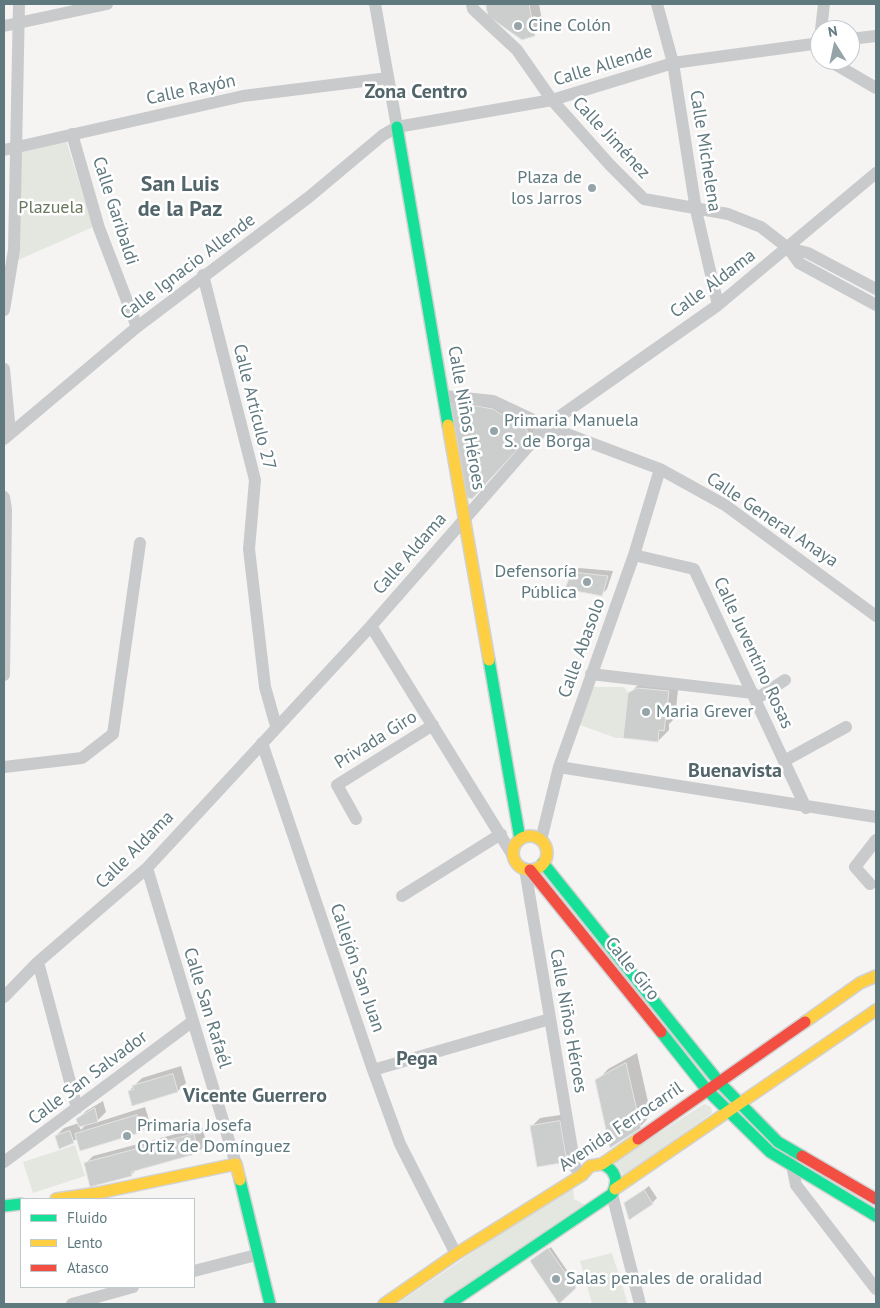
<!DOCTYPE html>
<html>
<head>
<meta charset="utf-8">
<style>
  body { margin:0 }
  #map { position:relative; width:880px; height:1308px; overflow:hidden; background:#f5f4f3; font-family:"PT Sans",sans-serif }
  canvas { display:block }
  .frame { position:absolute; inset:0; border:5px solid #5f797f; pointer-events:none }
  .legend { position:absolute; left:20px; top:1198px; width:175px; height:90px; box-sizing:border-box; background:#fff; border:1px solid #bfc9cc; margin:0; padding:6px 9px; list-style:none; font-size:15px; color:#5f797f }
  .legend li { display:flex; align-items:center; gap:10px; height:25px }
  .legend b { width:25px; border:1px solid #bfc9cc }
  .north { position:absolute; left:810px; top:20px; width:50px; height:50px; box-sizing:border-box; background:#fff; border:1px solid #bfc9cc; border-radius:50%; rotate:350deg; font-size:14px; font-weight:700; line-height:20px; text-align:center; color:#5f797f }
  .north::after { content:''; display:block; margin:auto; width:18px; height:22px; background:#94a4a8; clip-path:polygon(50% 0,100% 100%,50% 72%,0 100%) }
</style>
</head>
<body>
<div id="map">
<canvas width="880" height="1308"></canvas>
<div class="frame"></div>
<ul class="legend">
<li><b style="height:6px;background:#16e098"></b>Fluido</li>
<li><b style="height:6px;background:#ffcf43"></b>Lento</li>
<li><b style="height:6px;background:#f24e42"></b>Atasco</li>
</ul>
<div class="north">N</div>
</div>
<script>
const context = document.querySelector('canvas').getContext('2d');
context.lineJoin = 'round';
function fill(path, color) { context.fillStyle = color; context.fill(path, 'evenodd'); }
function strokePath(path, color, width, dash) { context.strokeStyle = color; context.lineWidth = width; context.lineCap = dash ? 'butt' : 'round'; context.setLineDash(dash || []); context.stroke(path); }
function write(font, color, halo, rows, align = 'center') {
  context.font = font + ' "PT Sans",sans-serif'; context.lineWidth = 5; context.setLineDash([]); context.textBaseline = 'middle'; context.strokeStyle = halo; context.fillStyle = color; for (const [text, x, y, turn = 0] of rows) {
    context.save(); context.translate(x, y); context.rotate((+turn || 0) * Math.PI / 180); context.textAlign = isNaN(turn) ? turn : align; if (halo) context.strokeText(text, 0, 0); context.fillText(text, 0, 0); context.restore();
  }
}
fill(new Path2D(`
  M66,140L93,227L16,261L19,149Z
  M592,687H624L628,693L623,738H616L580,725Z
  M704,1104L711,1107L712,1113L624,1176L615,1162Z
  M75,1145L85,1176L33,1193L23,1162Z
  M573,1184L574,1199L587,1206L443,1304H397Z
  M612,1253L628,1304H592L580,1261Z`), '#e4e6e0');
fill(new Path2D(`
  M487,4H539L543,26L535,34L522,39L489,15Z
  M458,394L534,422L535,430L480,489Z
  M579,568L613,571L607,589L602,594L573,573Z
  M679,680L675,718L669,724V730L658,741L629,694L641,682Z
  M637,1053L651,1115L640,1127L597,1081L608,1069Z
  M181,1066L186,1083L178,1091H129L142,1078Z
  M103,1101L106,1112L95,1123L145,1107L150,1123L142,1131L77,1139L60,1147L56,1136L64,1128L79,1123L78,1119L86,1111ZM87,1123L81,1130L79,1126Z
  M567,1114L574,1152L566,1161L532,1126L540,1118Z
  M202,1127L207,1144L198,1152L137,1169L132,1174L85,1164L93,1156Z
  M649,1186L657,1198L652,1203L626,1204Z
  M551,1247L577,1285L560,1302L534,1259Z`), '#0003');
const building = new Path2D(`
  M486,4H529L535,36L522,40L488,16Z
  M449,401L493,409L527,430V439L472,499L465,497Z
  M572,572L608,576L602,596L565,589Z
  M638,688L669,691L664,731L659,730L658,742L623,738L628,693Z
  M626,1063L641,1128L610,1148L595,1080Z
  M173,1074L178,1092L132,1106L128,1091L134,1089L132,1086Z
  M95,1108L98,1122L79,1127L76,1119Z
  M137,1115L142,1132L80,1151L75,1134Z
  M560,1121L567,1162L537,1167L530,1126Z
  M70,1131L74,1143L59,1149L55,1136Z
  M194,1134L199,1153L131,1172L132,1176L90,1187L84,1163Z
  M644,1190L653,1204L629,1220L624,1203Z
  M548,1248L576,1288L559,1304L530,1261Z`);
fill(building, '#cccece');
strokePath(building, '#e4e4e3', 1);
const fast = new Path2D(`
  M397,127L448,425
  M489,660L520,839
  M543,863L719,1082L778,1142L802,1156
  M661,1032L707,1090L770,1152L876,1216
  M240,1180L270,1304
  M4,1206L21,1204
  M449,1304L612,1194C619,1181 616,1170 602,1164`);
const slow = new Path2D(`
  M448,425L489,660
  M513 853a17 17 0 1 1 34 0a17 17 0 1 1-34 0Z
  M805,1022L860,983L876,976
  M615,1189L876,1010
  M56,1199L98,1193L236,1164L240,1180
  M384,1304L456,1254L582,1175L590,1166L602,1164L638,1139`);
const jam = new Path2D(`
  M530,870L661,1032
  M638,1139L805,1022
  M802,1156L876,1199`);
strokePath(fast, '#d1d2d3', 14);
strokePath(slow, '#d1d2d3', 14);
strokePath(jam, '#d1d2d3', 14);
strokePath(new Path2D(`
  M375,4L397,127
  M472,4L473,9L517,50L552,100L610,165L644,199L728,214L761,227L788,248L799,263L876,305
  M657,4L673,63L696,210L718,305
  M4,26L107,4
  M821,30L824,4
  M850,39L876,36
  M828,60L876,88
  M72,134L99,228L137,327
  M4,150L243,96L388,78
  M788,248L808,253L876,289
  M203,275L255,480L249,549L265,687L276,726
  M4,310L14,250L19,4
  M4,369L10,432
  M445,396L493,401L546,426L660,469L725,505L876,616
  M4,439L137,327L309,197L383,135L397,127L552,100L673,63L820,43
  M4,497L6,510L4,675
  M634,555L694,569L806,808
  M371,626L512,854
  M591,674L753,693
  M756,699L785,680
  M262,743L373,1070L400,1144L456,1254
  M784,761L846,727
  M4,767L82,758L113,734L140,543
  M559,767L876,817
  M356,819L337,785L433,725
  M541,840L559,767L634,555L660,469
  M147,868L236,1164
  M525,869L575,1167L582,1175
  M870,884L855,867L876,840
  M402,896L501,834
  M38,962L77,1108
  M4,997L38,962L147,868L371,626L546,426L718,305L876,173
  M373,1070L550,1019
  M791,1160L796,1185L876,1289
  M4,1162L193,1021
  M612,1194L640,1304
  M194,1271L256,1255
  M72,1304L133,1287`), '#c9cacb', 12);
strokePath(fast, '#16e098', 11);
strokePath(slow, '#ffcf43', 11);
strokePath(jam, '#f24e42', 11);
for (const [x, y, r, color] of [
  [518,26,5,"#94a4a8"],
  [592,188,5,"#94a4a8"],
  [494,431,5,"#94a4a8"],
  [587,582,5,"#94a4a8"],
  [646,712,5,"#94a4a8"],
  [127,1136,5,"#94a4a8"],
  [556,1279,5,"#94a4a8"]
]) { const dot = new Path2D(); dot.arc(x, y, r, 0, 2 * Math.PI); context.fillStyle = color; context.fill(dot); strokePath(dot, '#fff', 2); }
write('18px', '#5f797f', '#fff', [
  ["Cine Colón",528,26],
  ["Plaza de",582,178,"right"],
  ["los Jarros",582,199,"right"],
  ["Primaria Manuela",504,421],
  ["S. de Borga",504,442],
  ["Defensoría",577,572,"right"],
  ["Pública",577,593,"right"],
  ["Maria Grever",656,712],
  ["Primaria Josefa",137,1126],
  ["Ortiz de Domínguez",137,1147],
  ["Salas penales de oralidad",566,1279]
], 'left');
write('18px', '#5f797f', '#fff', [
  ["Calle Allende",603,66,-17],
  ["Calle Rayón",191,90,-12],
  ["Calle Jiménez",611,138,47],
  ["Calle Michelena",705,151,81],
  ["Calle Garibaldi",115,211,72],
  ["Calle Ignacio Allende",188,267,-37],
  ["Calle Aldama",713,284,-37],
  ["Calle Artículo 27",254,407,76],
  ["Calle Niños Héroes",466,418,80],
  ["Calle General Anaya",772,520,34],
  ["Calle Aldama",410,554,-49],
  ["Calle Abasolo",582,648,-70],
  ["Calle Juventino Rosas",753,653,65],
  ["Privada Giro",376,740,-32],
  ["Calle Aldama",135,850,-45],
  ["Callejón San Juan",357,968,71],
  ["Calle Giro",632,969,51],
  ["Calle San Rafaél",207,1008,73],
  ["Calle Niños Héroes",568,1021,80],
  ["Calle San Salvador",88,1078,-37],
  ["Avenida Ferrocarril",621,1127,-34]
]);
write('18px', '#69775f', '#fff', [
  ["Plazuela",51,208]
]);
write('bold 20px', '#52656a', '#fff', [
  ["Zona Centro",416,92],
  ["Buenavista",735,771],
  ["Pega",417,1059],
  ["Vicente Guerrero",255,1096]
]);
write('bold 22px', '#52656a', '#fff', [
  ["San Luis",180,185],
  ["de la Paz",180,210]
]);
</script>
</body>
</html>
